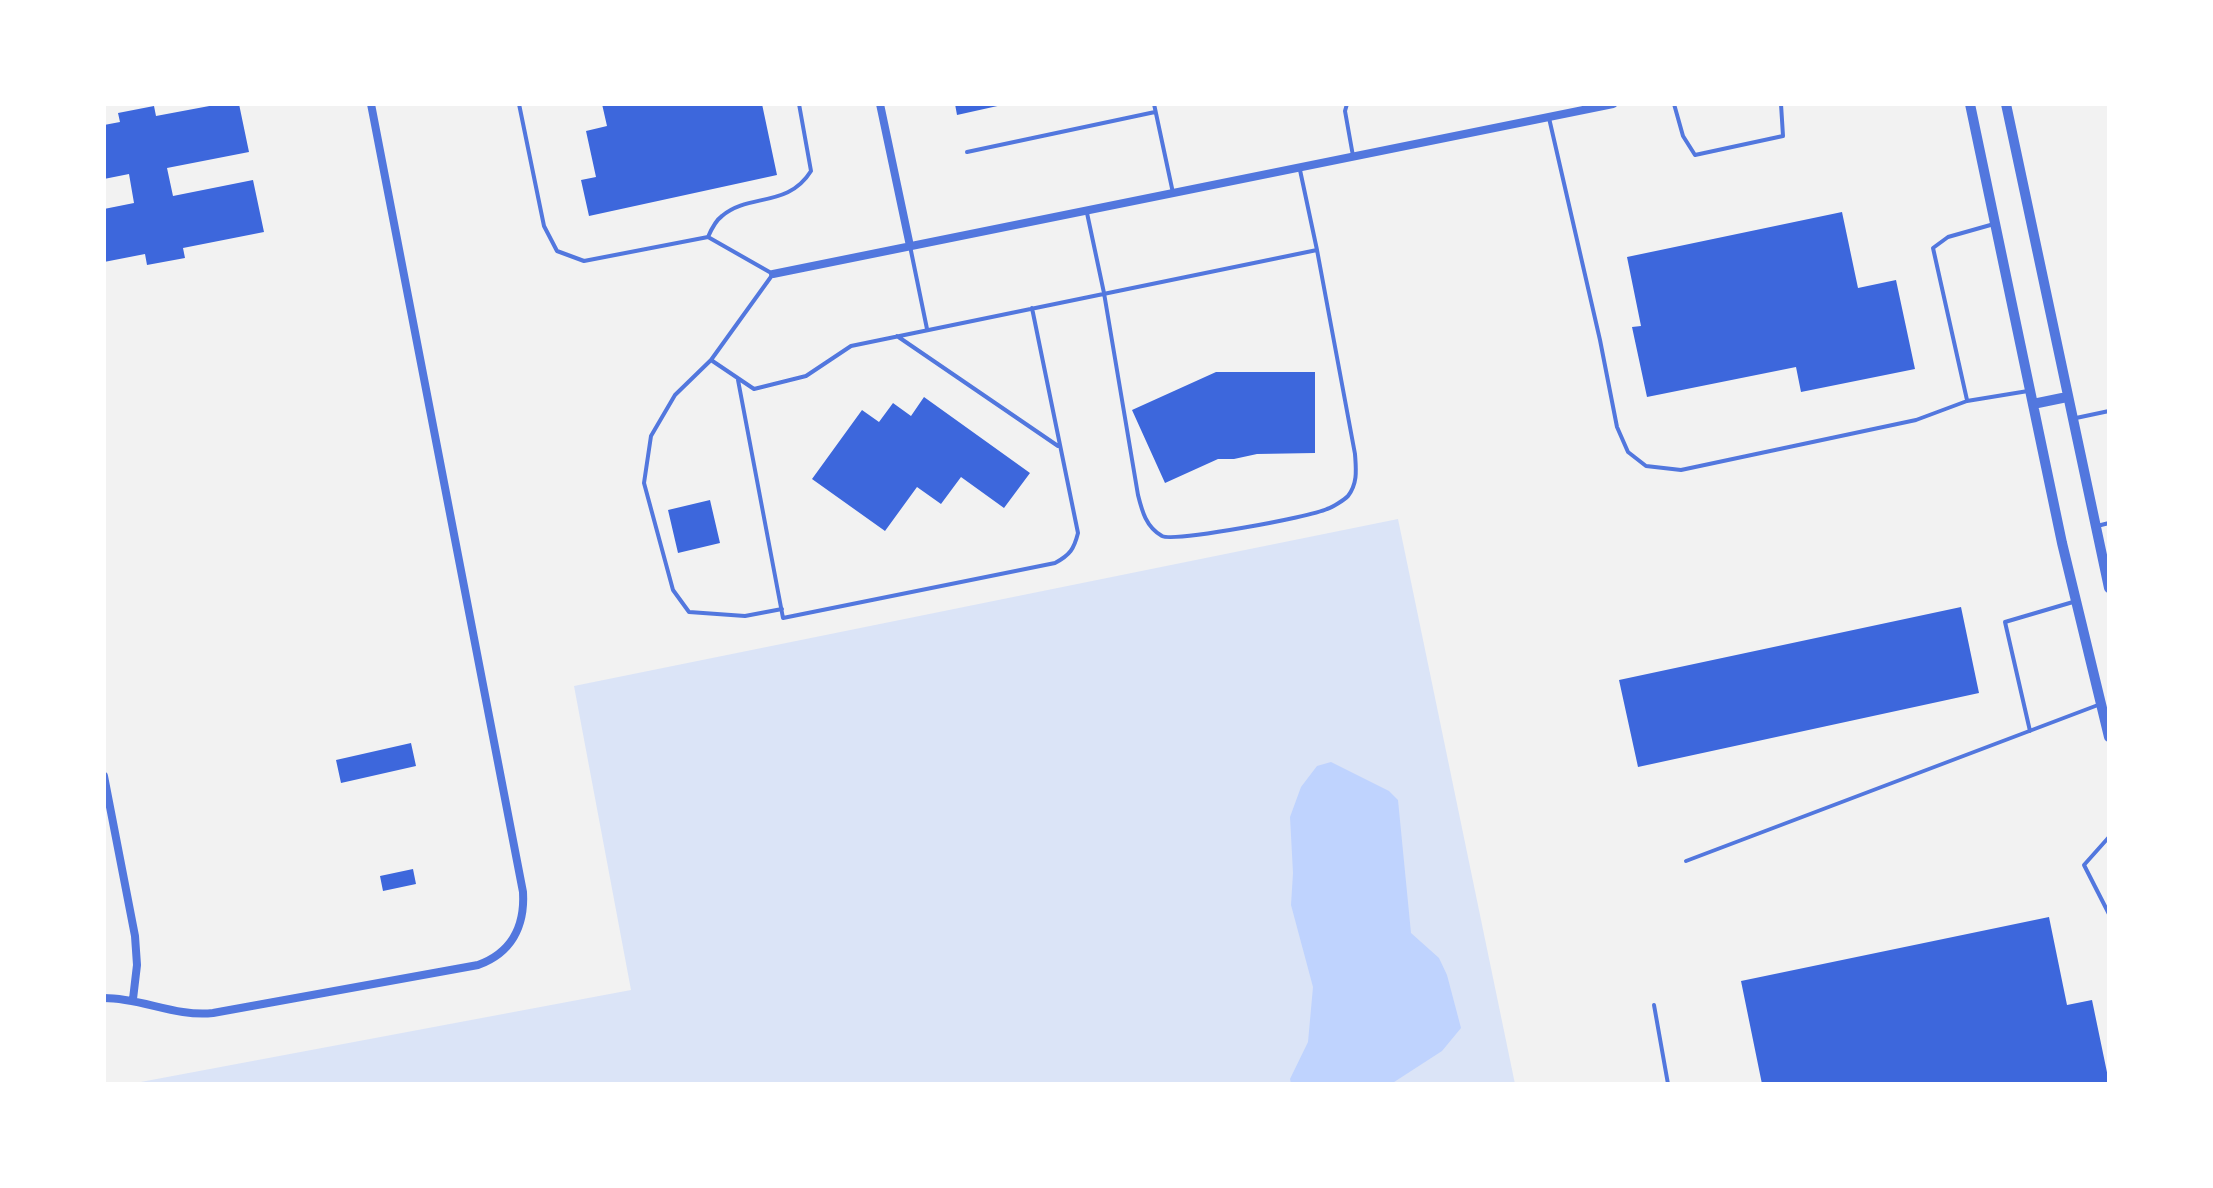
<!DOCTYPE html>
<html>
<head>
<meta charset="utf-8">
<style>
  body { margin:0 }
  #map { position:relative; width:2213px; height:1188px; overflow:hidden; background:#f2f2f2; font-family:Rubik,sans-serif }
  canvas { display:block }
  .frame { position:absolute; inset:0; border:106px solid #fff; pointer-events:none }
</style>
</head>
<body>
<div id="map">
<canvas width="2213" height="1188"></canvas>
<div class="frame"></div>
</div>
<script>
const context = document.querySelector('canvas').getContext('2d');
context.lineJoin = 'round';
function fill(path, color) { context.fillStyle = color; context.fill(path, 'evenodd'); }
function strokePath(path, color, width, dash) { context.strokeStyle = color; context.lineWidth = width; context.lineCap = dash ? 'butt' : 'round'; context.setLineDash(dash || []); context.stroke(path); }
fill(new Path2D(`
  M1398,519L1515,1084H130L631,990L574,686Z`), '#dbe4f7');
fill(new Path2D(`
  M1331,762L1389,791L1398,800L1411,933L1439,958L1447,975L1461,1028L1442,1051L1391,1084H1291L1290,1079L1308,1042L1313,987L1291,905L1293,873L1290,817L1301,787L1317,766Z`), '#bfd3fe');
fill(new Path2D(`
  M220,104H239L249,152L167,168L173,196L253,180L264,232L183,248L185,258L147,265L145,254L104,262V209L134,203L129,174L104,179V125L120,122L118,113L154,106L156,116Z
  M602,104H762L777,175L589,216L581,180L596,177L586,131L607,126Z
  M955,104H1002V105L957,115Z
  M1842,212L1858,288L1896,280L1915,369L1801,392L1796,367L1647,397L1632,327L1641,326L1627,257Z
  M1216,372H1315V453L1257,454L1234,459H1218L1165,483L1132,410Z
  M924,397L1030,473L1004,508L961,477L941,504L917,487L885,531L812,479L862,410L879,422L893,403L911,416Z
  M710,500L720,543L678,553L668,510Z
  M1961,607L1979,693L1638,767L1619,680Z
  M411,743L416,766L341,783L336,760Z
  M413,869L416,884L383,891L380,876Z
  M2049,917L2067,1005L2092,1000L2109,1082L2097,1084H1762L1741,981Z`), '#3d67dc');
strokePath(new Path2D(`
  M519,104L544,226L557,251L584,261L708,237
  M799,104L811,171C788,208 749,193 722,216C715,221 711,230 708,237L773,274L711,360L754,389L806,376L851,346L1317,250L1300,170
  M1154,104L1173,193
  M1347,104L1345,111L1353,156
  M1674,104L1683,136L1695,155L1783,136L1781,104
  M1549,118L1600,340L1617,427L1628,452L1646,466L1681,470L1916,420L1967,401L2028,391
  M967,152L1155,112
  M1087,213L1104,293L1138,495C1142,511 1146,527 1162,536C1175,542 1310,517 1327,509C1333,507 1344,500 1348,496C1358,483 1356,469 1355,454L1317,250
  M910,246L927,329
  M897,336L1058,446
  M711,360L675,395L651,436L644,483L673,590L689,612L745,616L782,609
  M738,380L783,618L1055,563C1070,555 1074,549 1078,533L1032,308
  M1967,400L1933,248L1948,237L1994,224
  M2076,418L2109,411
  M2097,526L2109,523
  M2030,731L2005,622L2073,602
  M2109,837L2084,865L2109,914
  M1686,861L2098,705
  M1654,1005L1668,1084`), '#5277de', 4);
strokePath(new Path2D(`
  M880,104L910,246
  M773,274L1613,104
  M104,776L135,936L137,965L133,999
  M104,998C142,998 175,1017 213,1013L478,965C511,953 525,927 523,892L371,104`), '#5277de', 8);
strokePath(new Path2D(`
  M1970,104L2062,543L2109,737
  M2006,104L2109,588
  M2033,404L2067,397`), '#5277de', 10);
</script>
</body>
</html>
